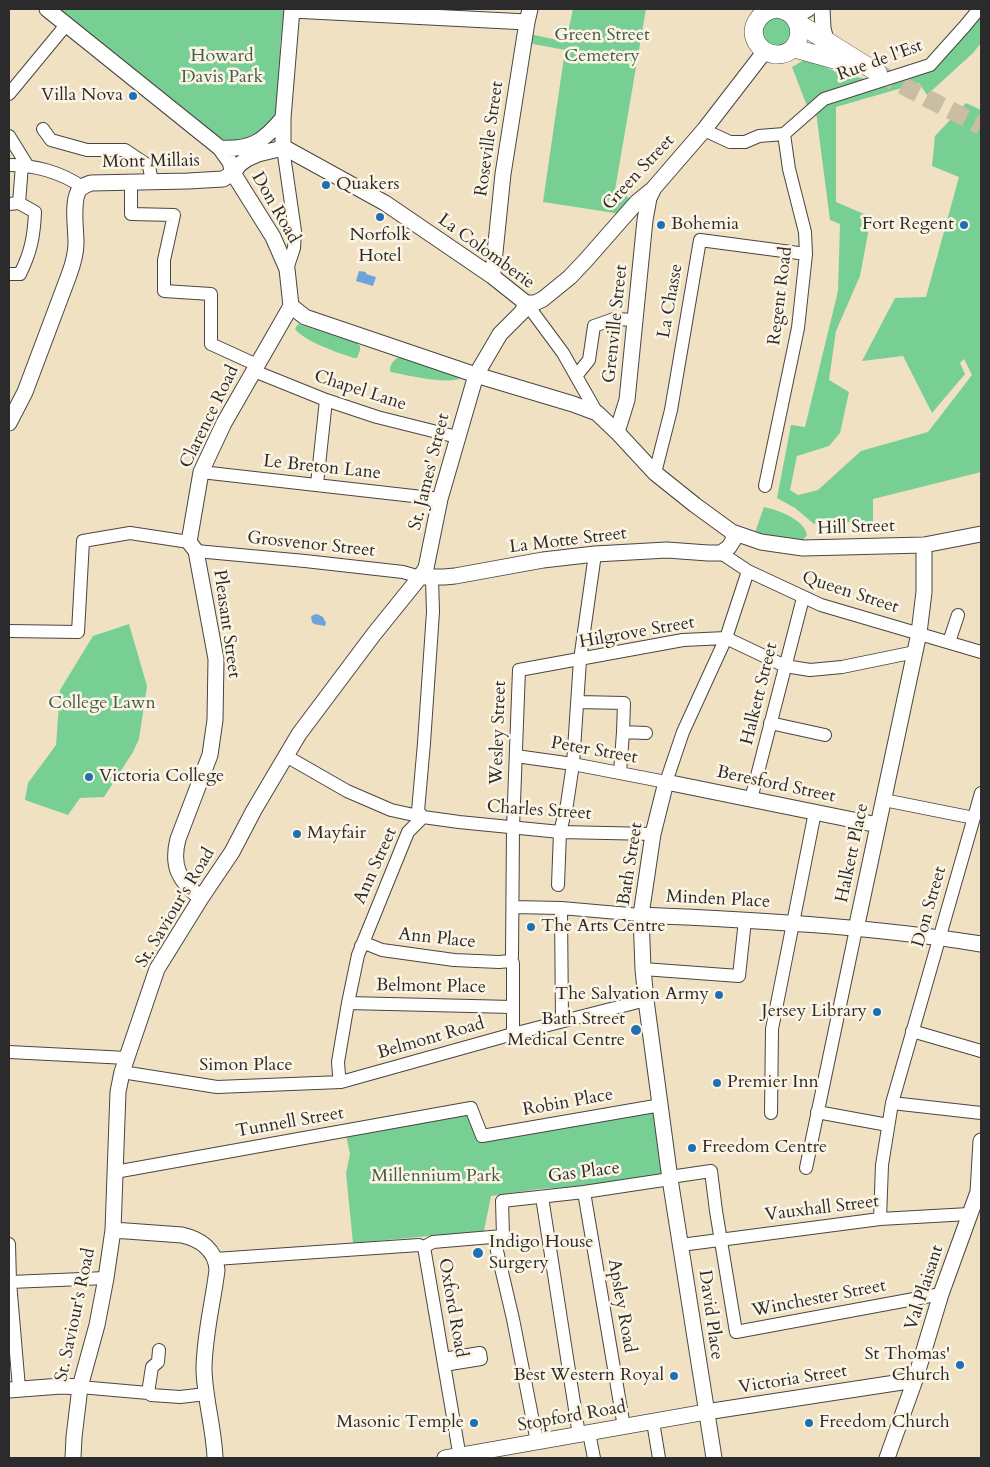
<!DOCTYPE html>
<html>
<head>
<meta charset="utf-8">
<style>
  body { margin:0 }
  #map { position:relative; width:990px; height:1467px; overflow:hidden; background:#f0e1c2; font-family:Cardo,serif }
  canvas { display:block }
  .frame { position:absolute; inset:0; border:10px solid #2b2b2b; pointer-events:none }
</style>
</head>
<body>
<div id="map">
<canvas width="990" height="1467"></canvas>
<div class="frame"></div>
</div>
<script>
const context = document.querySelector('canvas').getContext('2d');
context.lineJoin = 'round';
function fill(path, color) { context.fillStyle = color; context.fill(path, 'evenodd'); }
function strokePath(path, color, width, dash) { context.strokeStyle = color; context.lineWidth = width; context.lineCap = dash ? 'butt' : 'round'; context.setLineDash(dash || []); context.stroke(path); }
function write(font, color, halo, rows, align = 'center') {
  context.font = font + ' Cardo,serif'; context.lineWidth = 5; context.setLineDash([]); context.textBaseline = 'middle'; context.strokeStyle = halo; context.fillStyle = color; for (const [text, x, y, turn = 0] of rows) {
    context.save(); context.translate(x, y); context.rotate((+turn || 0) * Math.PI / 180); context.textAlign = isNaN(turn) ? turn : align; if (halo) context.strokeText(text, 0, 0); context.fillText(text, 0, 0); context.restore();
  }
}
fill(new Path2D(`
  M57,9H285C285,24 277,43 282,57L276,116L265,129L242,140L233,142L213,137Z
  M573,9H646L615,190L633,200L621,214L543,202L565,50L528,43L530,34L566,42Z
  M779,9L799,38L769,53L756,21Z
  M981,15V43L973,53L927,95L919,83L836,107V202L871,217L860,276L836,331L829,380L849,392L840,433L829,446L797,456L790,490L798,495L818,490L861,451L928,432L972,375L964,359L960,363L965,374L932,413L903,356L862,361L895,298L926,297L959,177L932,166L935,136L966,103L981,110V472L873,499V523L820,521L814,524L795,508L777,498L791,425L805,427L838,291L840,224L830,220L816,112L830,102L932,69Z
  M804,60L814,62L839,73L870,80L807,106L792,67Z
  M298,324L357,343L360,346V350L357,358H354C339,353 305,342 295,329Z
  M397,358H402L463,377C450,386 407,375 391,372L390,371C390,365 392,362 397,358Z
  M764,507C778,510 804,519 807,535L803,540L798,543L754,535Z
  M129,624L147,686L139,739L133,752L104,797L80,798L68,815L25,800L28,783L56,745L60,690L93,636Z
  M653,1109L663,1174L598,1185L539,1189L491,1196L484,1231L353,1243L346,1173L350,1154L346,1135L468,1113L480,1140Z`), '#78cf94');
fill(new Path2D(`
  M359,271L366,272V274L376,277L373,286L356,281Z
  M317,614L323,617L326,623L325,626L314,624L312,622L311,617L313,615Z`), '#6aa4da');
strokePath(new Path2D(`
  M878,73L981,126`), '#c9bda4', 18, [18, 9]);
const minor = new Path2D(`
  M9,94L66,25
  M43,129L51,140L87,150H125L149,166L152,182
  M704,130L730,142H745L759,136L784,134
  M784,134L824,99L930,65L965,26L979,9
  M9,136L27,165
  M9,165C34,165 61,172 82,187
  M131,182V214L174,215L164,260V291L211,294V344L257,365
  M19,203L22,165
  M9,204L19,203L35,212C34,236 31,252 20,274H9
  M287,269L294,248L295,231L284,155L287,149
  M526,303L563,353L597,413
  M254,371L326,400L377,417L457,437
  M576,376L589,360L594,326L614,319L636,320
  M201,472L440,499
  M655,473L671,410L700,240L806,254
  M317,484L326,400
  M765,486L798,328L806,254L805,232L789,169L784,134
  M196,551L305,561L403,572L420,577
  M721,553L748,571L821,605L981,652
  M9,631L78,632L83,541L130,533L189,542
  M949,642L958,615
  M578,702L624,703L623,732
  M770,723L825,735
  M286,756L347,791L391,810L423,817L459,822L560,832L653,834
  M516,756L573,764L666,782L683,732L726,638L748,571
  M620,773L623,732L646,733
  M751,799L803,598
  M884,800L974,818
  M423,817L418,811L424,743L433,612L432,578
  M558,885L560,832L567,804L573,764L580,660L595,554
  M513,907L561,908L641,915
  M561,908L562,1021
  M361,946L367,944L382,950L454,960L499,962L511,961
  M643,969L739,976L745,920
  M348,1003L512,1007
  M912,1031L981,1051
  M513,1034V963L511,961L512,956L513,828L519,670L683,640L726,638L785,666L810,670L842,667L915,652
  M9,1052L127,1058
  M122,1072L217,1087L341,1082L513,1034L646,1000
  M341,1082L339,1075L338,1062L348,1003L358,955L408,832L423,817
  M892,1103L981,1113
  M817,1112L888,1125
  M771,1113L772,1029L815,812
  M806,1168L856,929
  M115,1172L471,1108L482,1136L661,1105
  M670,1177L711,1171L716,1211L736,1332L941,1294
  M584,1192L624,1427
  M542,1197L579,1435
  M880,1219L882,1165L892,1103L981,793
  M494,1238L513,1319L537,1442
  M9,1244L10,1282L19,1388
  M681,1245L880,1219L969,1214
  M424,1247L433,1242L503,1236L502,1201L584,1192L670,1179
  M424,1247L460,1458
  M215,1259L419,1245L424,1247
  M10,1282L106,1278
  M159,1350L158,1362L152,1367L148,1393L151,1395L180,1397L206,1394
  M443,1359L480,1353L481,1359L444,1365
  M80,1387L148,1393
  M653,1422L659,1458
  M589,1433L594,1458`);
const major = new Path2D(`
  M47,9L220,148L230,162L233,173L273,237L287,269L291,306L305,317L476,375L573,404L597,413L617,432L655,473L695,505L732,532L761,542L803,548L924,545L981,534
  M822,9L823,28L826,40
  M292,10L527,22
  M794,17L808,9
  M220,148C251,150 263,142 283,118
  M283,148V118L292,9
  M492,276L493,272L503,174L527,22L530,9
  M526,303H535L543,299L570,277L586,260L637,202L653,189L704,130L765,51
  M9,423L25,392L69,275C73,264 76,254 76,243C76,229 72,204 78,192C81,186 86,185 91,183L188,181L223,179L233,173L240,164L247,159L258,154L283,148L287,149L385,203L492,276L526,303
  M617,432L627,400L645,220L649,198L653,190
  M420,577H444L455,576L543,560L595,554L667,550L708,553H721L729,547L734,539L732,532
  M201,898C179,881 171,866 178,839L210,755L215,720L216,659L196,551L189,542L201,472L224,423L291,306
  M641,915C755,920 869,926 981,944
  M856,929L919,633L924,592V545
  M113,1230L182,1235C200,1239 216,1250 217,1270C213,1303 204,1336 204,1370C205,1400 214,1429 215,1458
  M9,1390L61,1386L80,1387
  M73,1458L74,1437L80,1387L97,1325L106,1278L113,1230L118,1092L122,1072L157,969L201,898L232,852L254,810L299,734L374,634L420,577L426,568L440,499L476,375L500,334L522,312L526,303
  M445,1458L706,1412L915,1380
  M714,1458L670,1179L646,1000L643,969L641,915L653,834L666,782L878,825
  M887,1458L915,1380L941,1294L978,1192L981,1141`);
const highway = new Path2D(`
  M775,9C759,12 748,28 757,43C761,49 766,53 773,54C803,59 810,15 779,9
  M798,23L878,73
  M793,48L854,65`);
strokePath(minor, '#494642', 14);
strokePath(major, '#494642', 17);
strokePath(highway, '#494642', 19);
strokePath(minor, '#fff', 12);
strokePath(major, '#fff', 15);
strokePath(highway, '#fff', 18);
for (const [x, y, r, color] of [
  [133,96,5,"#1f6fb2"],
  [326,185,5,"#1f6fb2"],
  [380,217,5,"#1f6fb2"],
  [661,225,5,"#1f6fb2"],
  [964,225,5,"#1f6fb2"],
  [89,777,5,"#1f6fb2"],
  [297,834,5,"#1f6fb2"],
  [531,927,5,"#1f6fb2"],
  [719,995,5,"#1f6fb2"],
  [877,1012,5,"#1f6fb2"],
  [636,1030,6,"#1f6fb2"],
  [717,1083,5,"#1f6fb2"],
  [692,1148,5,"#1f6fb2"],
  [478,1253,6,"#1f6fb2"],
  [960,1365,5,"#1f6fb2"],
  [674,1376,5,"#1f6fb2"],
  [474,1423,5,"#1f6fb2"],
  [809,1423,5,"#1f6fb2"]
]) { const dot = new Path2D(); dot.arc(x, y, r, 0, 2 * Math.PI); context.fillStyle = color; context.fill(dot); strokePath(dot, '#fcf5e5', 2); }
write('18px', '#425c4a', '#fcf5e5', [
  ["Green Street",602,36],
  ["Cemetery",602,57],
  ["Howard",222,57],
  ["Davis Park",222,78],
  ["College Lawn",102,704],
  ["Millennium Park",436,1177]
]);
write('18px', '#2b2b2b', '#fcf5e5', [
  ["Rue de l'Est",880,61,-20],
  ["Roseville Street",490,139,-82],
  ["Mont Millais",151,162,-1],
  ["Green Street",639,173,-47],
  ["Don Road",275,208,60],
  ["La Colomberie",486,252,36],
  ["Regent Road",781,296,-83],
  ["La Chasse",671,301,-80],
  ["Grenville Street",616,324,-84],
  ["Chapel Lane",360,391,18],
  ["Clarence Road",210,417,-64],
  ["Le Breton Lane",322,468,6],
  ["St. James' Street",430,472,-76],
  ["Hill Street",856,528,-2],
  ["La Motte Street",568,541,-7],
  ["Grosvenor Street",311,545,6],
  ["Queen Street",850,593,18],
  ["Pleasant Street",226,624,82],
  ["Hilgrove Street",637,633,-10],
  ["Halkett Street",760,694,-76],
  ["Wesley Street",499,733,-88],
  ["Peter Street",594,751,10],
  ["Beresford Street",776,785,12],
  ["Charles Street",539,811,4],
  ["Halkett Place",853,853,-78],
  ["Bath Street",631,864,-81],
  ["Ann Street",376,866,-66],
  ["Minden Place",718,900,3],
  ["Don Street",930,907,-74],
  ["St. Saviour's Road",176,908,-59],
  ["Ann Place",437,939,6],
  ["Belmont Place",431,987,1],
  ["Belmont Road",431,1039,-16],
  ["Simon Place",246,1066],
  ["Robin Place",568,1103,-10],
  ["Tunnell Street",290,1123,-10],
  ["Gas Place",584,1173,-7],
  ["Vauxhall Street",822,1209,-7],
  ["Val Plaisant",925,1288,-72],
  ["Winchester Street",819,1299,-11],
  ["Apsley Road",621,1306,80],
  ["Oxford Road",452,1308,80],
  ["St. Saviour's Road",76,1315,-78],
  ["David Place",710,1315,82],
  ["Victoria Street",793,1380,-9],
  ["Stopford Road",572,1417,-10]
]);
write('18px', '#2b2b2b', '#fcf5e5', [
  ["Villa Nova",123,96,"right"],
  ["Quakers",336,185],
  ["Bohemia",671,225],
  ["Fort Regent",954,225,"right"],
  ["Norfolk",380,236,"center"],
  ["Hotel",380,257,"center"],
  ["Victoria College",99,777],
  ["Mayfair",307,834],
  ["The Arts Centre",541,927],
  ["The Salvation Army",709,995,"right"],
  ["Jersey Library",867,1012,"right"],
  ["Bath Street",625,1020,"right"],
  ["Medical Centre",625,1041,"right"],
  ["Premier Inn",727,1083],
  ["Freedom Centre",702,1148],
  ["Indigo House",489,1243],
  ["Surgery",489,1264],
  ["St Thomas'",950,1355,"right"],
  ["Church",950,1376,"right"],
  ["Best Western Royal",664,1376,"right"],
  ["Masonic Temple",464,1423,"right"],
  ["Freedom Church",819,1423]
], 'left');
</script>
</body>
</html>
